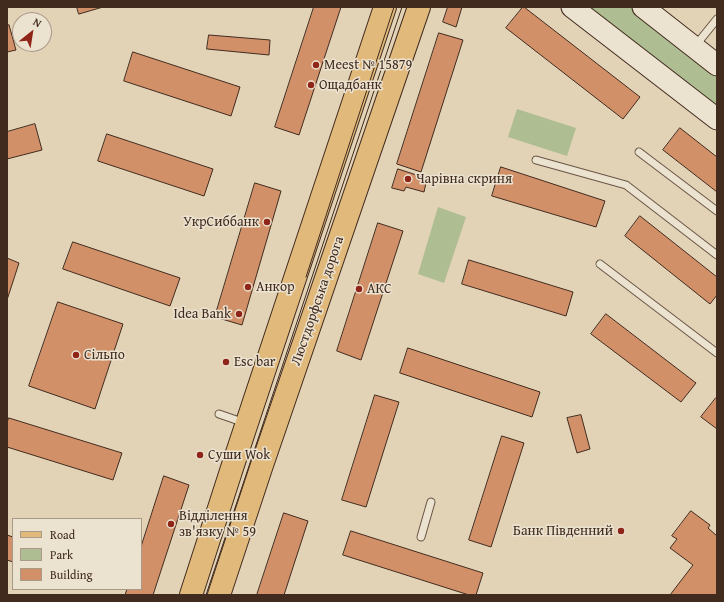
<!DOCTYPE html>
<html>
<head>
<meta charset="utf-8">
<style>
  body { margin:0 }
  #map { position:relative; width:724px; height:602px; overflow:hidden; background:#e2d3b6; font-family:"Gentium Book Plus",serif }
  canvas { display:block }
  .frame { position:absolute; inset:0; border:8px solid #412b1f; pointer-events:none }
  .legend { position:absolute; left:12px; top:518px; width:130px; height:72px; box-sizing:border-box; background:#ece2d0; border:1px solid #a89989; margin:0; padding:5px 7px; list-style:none; font-size:12px; color:#412b1f }
  .legend li { display:flex; align-items:center; gap:8px; height:20px }
  .legend b { width:20px; border:1px solid #a89989 }
  .north { position:absolute; left:12px; top:12px; width:40px; height:40px; box-sizing:border-box; background:#ece2d0; border:1px solid #a89989; border-radius:50%; rotate:30deg; font-size:11px; font-weight:700; line-height:16px; text-align:center; color:#412b1f }
  .north::after { content:''; display:block; margin:auto; width:14px; height:18px; background:#8f2418; clip-path:polygon(50% 0,100% 100%,50% 72%,0 100%) }
</style>
</head>
<body>
<div id="map">
<canvas width="724" height="602"></canvas>
<div class="frame"></div>
<ul class="legend">
<li><b style="height:5px;background:#e1ba7b"></b>Road</li>
<li><b style="height:11px;background:#aebe92"></b>Park</li>
<li><b style="height:11px;background:#d29069"></b>Building</li>
</ul>
<div class="north">N</div>
</div>
<script>
const context = document.querySelector('canvas').getContext('2d');
context.lineJoin = 'round';
function fill(path, color) { context.fillStyle = color; context.fill(path, 'evenodd'); }
function strokePath(path, color, width, dash) { context.strokeStyle = color; context.lineWidth = width; context.lineCap = dash ? 'butt' : 'round'; context.setLineDash(dash || []); context.stroke(path); }
function write(font, color, halo, rows, align = 'center') {
  context.font = font + ' "Gentium Book Plus",serif'; context.lineWidth = 3; context.setLineDash([]); context.textBaseline = 'middle'; context.strokeStyle = halo; context.fillStyle = color; for (const [text, x, y, turn = 0] of rows) {
    context.save(); context.translate(x, y); context.rotate((+turn || 0) * Math.PI / 180); context.textAlign = isNaN(turn) ? turn : align; if (halo) context.strokeText(text, 0, 0); context.fillText(text, 0, 0); context.restore();
  }
}
fill(new Path2D(`
  M586,7H635L717,70V108Z
  M517,109L576,128L567,156L508,137Z
  M438,207L466,217L444,283L418,274Z`), '#aebe92');
const building = new Path2D(`
  M77,7H103L79,14Z
  M314,7H341L299,135L275,127Z
  M448,7H462L456,27L443,22Z
  M523,7H524L640,97L623,119L506,28Z
  M9,25L16,50L7,52V26Z
  M439,33L463,40L421,172L397,164Z
  M209,35L270,40L269,55L207,49Z
  M133,52L240,87L231,116L124,81Z
  M35,124L42,150L7,159V132Z
  M680,128L717,157V192L663,150Z
  M107,134L213,169L204,196L98,161Z
  M501,167L605,201L596,227L492,196Z
  M398,169L423,177L422,181L426,183L424,192L406,187L404,191L392,188Z
  M255,183L281,191L242,325L215,317Z
  M640,216L717,277V295L710,304L625,236Z
  M378,223L403,231L361,360L337,351Z
  M73,242L180,278L170,306L63,269Z
  M7,258L19,263L7,300Z
  M469,260L573,292L566,316L462,284Z
  M58,302L123,324L95,409L29,386Z
  M606,314L696,383L681,402L591,334Z
  M408,348L540,392L532,417L400,373Z
  M375,395L399,402L366,507L342,500Z
  M716,398L717,399V429L701,417Z
  M581,415L590,449L577,453L567,418Z
  M9,418L122,453L113,480L7,447V423Z
  M502,436L524,443L491,547L469,540Z
  M164,476L189,485L153,595H125L127,589H141V547Z
  M691,511L710,525L708,528L717,536V594L716,595H670L693,565L670,548L677,539L672,536Z
  M284,513L308,521L284,595H257Z
  M351,531L483,573L476,595H469L343,555Z
  M7,535L13,537V562L7,560Z`);
fill(building, '#d29069');
strokePath(building, '#412b1f', 1);
const service = new Path2D(`
  M696,45L717,19
  M639,152L717,211
  M536,160L626,185L717,255
  M600,264L717,353
  M219,414L245,423
  M421,537L431,502`);
const secondary = new Path2D(`
  M572,7L717,119
  M643,7L717,65`);
const primary = new Path2D(`
  M191,595L232,468L385,7
  M219,595L261,468L419,7`);
strokePath(service, '#695545', 9);
strokePath(secondary, '#412b1f', 23);
strokePath(primary, '#412b1f', 24);
strokePath(service, '#ece2d0', 7);
strokePath(secondary, '#ece2d0', 21);
strokePath(primary, '#e1ba7b', 22);
strokePath(new Path2D(`
  M306,277L394,7
  M206,595L402,7`), '#412b1f', 1);
for (const [x, y, r, color] of [
  [316,65,4,"#8f2418"],
  [311,85,4,"#8f2418"],
  [408,179,4,"#8f2418"],
  [267,222,4,"#8f2418"],
  [248,287,4,"#8f2418"],
  [359,289,4,"#8f2418"],
  [239,314,4,"#8f2418"],
  [76,355,4,"#8f2418"],
  [226,362,4,"#8f2418"],
  [200,455,4,"#8f2418"],
  [171,524,4,"#8f2418"],
  [621,531,4,"#8f2418"]
]) { const dot = new Path2D(); dot.arc(x, y, r, 0, 2 * Math.PI); context.fillStyle = color; context.fill(dot); strokePath(dot, '#ece2d0', 1.5); }
write('14px', '#412b1f', '#ece2d0', [
  ["Meest № 15879",324,65],
  ["Ощадбанк",319,85],
  ["Чарівна скриня",416,179],
  ["УкрСиббанк",259,222,"right"],
  ["Анкор",256,287],
  ["АКС",367,289],
  ["Idea Bank",231,314,"right"],
  ["Сільпо",84,355],
  ["Esc bar",234,362],
  ["Суши Wok",208,455],
  ["Відділення",179,516],
  ["зв'язку № 59",179,532],
  ["Банк Південний",613,531,"right"]
], 'left');
write('14px', '#412b1f', '#ece2d0', [
  ["Люстдорфська дорога",318,301,-71]
]);
</script>
</body>
</html>
